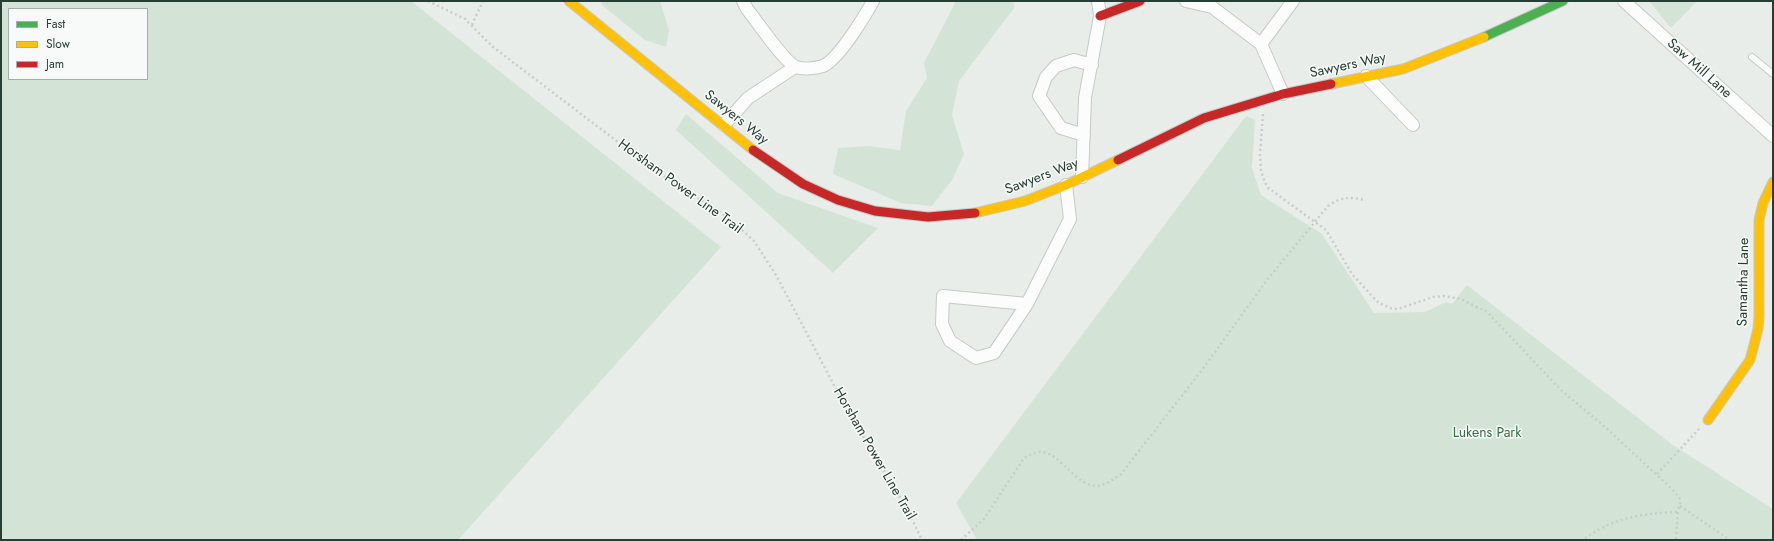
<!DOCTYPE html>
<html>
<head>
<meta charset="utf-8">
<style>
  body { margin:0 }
  #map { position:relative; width:1774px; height:541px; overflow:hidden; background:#e8edea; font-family:Jost,sans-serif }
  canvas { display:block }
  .frame { position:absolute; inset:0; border:2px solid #273e34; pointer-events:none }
  .legend { position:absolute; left:8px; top:8px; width:140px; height:72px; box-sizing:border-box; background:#f7faf8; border:1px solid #a4afaa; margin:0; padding:5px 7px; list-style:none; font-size:12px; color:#273e34 }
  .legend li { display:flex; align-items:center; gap:8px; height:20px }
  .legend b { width:20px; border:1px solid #a4afaa }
</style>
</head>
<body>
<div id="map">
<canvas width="1774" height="541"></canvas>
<div class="frame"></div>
<ul class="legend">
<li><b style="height:5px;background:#4caf50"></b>Fast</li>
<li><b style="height:5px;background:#ffc107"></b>Slow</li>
<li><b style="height:5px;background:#c62828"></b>Jam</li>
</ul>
</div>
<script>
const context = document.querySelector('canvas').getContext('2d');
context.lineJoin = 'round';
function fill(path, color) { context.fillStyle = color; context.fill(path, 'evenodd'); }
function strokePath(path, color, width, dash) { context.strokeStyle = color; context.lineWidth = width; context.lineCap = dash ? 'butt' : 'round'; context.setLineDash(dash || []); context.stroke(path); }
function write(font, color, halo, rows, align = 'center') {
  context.font = font + ' Jost,sans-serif'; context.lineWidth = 3; context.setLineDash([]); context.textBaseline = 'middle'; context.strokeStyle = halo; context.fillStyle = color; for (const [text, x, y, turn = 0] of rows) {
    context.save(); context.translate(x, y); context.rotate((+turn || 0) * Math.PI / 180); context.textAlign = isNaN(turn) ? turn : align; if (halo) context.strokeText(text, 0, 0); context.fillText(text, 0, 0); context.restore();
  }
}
fill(new Path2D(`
  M1,1H411L721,247L458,540H1ZM9,9H147V79H9Z
  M602,1H660L669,30L666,47L645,40L602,5Z
  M956,1H1014V8L959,81L952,115L964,154L952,180L932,206L901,203L833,174L838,148L868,146L900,150L906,111L927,78L924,63Z
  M1649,1H1697L1671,28Z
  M686,114L778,193L878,228L833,273L676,130Z
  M1246,116L1255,120L1252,168L1261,195L1322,234L1374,313L1425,312L1446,302L1452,304L1467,285L1673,445L1773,509V540H977L956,503Z`), '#d3e4d6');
const lane = new Path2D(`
  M1752,57L1773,74`);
const street = new Path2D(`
  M743,1L747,9C756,20 785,63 796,67C803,70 816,68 823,66C838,60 865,16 873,1
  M1186,1L1212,7L1261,44L1283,94
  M1624,1L1773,136
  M1261,44L1293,1
  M1366,76L1413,125
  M724,125L748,98L795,67
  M1084,135L1061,128L1039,96L1046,77L1056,66L1074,60L1092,65
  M1082,177L1085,98L1100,16L1098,1
  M1027,304L943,296L942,324L950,341L976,358L994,353L1027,304L1070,219L1066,185`);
const fast = new Path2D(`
  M1484,37L1563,1`);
const slow = new Path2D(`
  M569,1L753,150
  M1331,84L1403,69L1484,37
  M975,213L1025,201L1066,185L1118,160
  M1708,420L1750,360L1758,329L1759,317V220L1763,203L1773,182`);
const jam = new Path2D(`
  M1100,16L1140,1
  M753,150L803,184L838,200L875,211L928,217L975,213
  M1118,160L1204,118L1283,94L1331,84`);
strokePath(lane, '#c5cac7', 8);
strokePath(street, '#c5cac7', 14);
strokePath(fast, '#c4cac7', 11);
strokePath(slow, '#c4cac7', 11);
strokePath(jam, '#c4cac7', 11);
strokePath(new Path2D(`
  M428,1L465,19L493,47L656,171L729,218L754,241L776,275L845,406L907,509L922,540
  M472,25L483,1
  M1263,114L1260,155L1261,171L1267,187L1326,230L1352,274L1372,296L1379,303L1393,309H1398L1433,297L1444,296L1461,299L1487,312L1562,391L1604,426L1672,489L1680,499V506L1676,512C1643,513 1609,519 1583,540
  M1657,474L1699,429
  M1680,506L1730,540
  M1676,539L1678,510
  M961,540L984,519L1024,458C1030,455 1035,451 1042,452C1061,453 1079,492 1102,485C1109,483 1115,478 1121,474L1202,370L1267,280L1328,206C1343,196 1348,197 1366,200`), '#c7ceca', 2.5, [2, 3]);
strokePath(lane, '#fcfcfc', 6);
strokePath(street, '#fcfcfc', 12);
strokePath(fast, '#4caf50', 9);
strokePath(slow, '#ffc107', 9);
strokePath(jam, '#c62828', 9);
write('14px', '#273e34', '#f7faf8', [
  ["Sawyers Way",1348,66,-12],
  ["Saw Mill Lane",1699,69,42],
  ["Sawyers Way",736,118,39],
  ["Sawyers Way",1042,177,-21],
  ["Horsham Power Line Trail",680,187,36],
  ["Samantha Lane",1744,282,-89],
  ["Horsham Power Line Trail",874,454,60]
]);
write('14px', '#367043', '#f7faf8', [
  ["Lukens Park",1487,434]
]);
</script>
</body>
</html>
